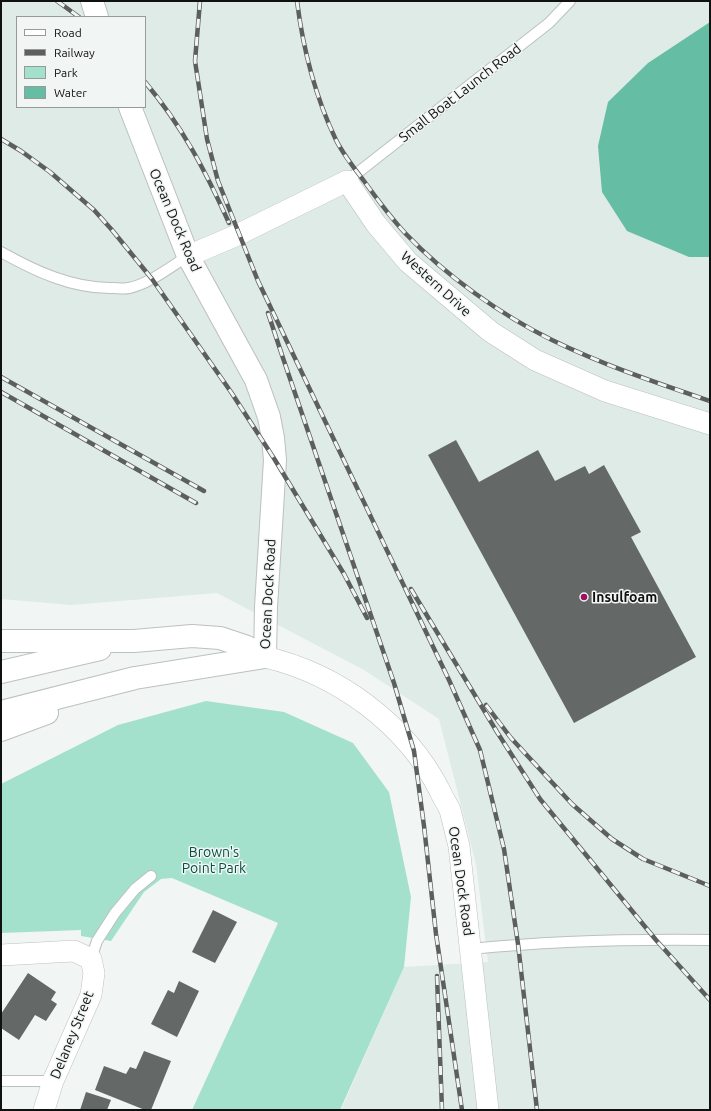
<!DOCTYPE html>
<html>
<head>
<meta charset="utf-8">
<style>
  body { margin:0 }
  #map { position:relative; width:711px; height:1111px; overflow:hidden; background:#f1f5f4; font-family:Ubuntu,sans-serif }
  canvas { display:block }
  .frame { position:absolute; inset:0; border:2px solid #101211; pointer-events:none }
  .legend { position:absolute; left:16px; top:16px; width:130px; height:92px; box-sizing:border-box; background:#f1f5f4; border:1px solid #979a99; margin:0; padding:5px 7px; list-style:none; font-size:12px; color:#101211 }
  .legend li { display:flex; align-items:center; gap:8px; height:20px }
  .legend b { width:20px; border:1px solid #979a99 }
</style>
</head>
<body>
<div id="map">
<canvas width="711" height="1111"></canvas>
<div class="frame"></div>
<ul class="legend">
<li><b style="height:5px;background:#fff"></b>Road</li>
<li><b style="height:5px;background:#5c5f5e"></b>Railway</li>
<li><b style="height:11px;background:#a3e1cd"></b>Park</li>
<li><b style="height:11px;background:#65bda3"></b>Water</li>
</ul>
</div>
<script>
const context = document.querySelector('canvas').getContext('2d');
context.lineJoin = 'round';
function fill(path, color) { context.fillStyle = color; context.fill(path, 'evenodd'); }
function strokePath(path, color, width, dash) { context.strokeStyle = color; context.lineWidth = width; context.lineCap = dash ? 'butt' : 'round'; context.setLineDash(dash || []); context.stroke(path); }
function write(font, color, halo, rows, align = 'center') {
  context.font = font + ' Ubuntu,sans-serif'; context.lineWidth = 3; context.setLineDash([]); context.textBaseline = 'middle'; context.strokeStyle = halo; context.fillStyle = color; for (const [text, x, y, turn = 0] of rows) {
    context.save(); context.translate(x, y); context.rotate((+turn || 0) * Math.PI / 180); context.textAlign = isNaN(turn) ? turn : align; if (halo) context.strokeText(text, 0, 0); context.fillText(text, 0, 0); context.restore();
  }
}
fill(new Path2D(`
  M1,1H710V22L648,63L689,257H710V1110H341L404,967L488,962L476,864L439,719L364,670L217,593L71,605L1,599ZM17,17H145V107H17Z`), '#deebe6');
fill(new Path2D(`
  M206,701L284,712L353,743L389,792L411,897L404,967L340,1110H192L278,923L172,878L161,879L144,892L111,941L81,936V930L1,933V784L118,725Z`), '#a3e1cd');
fill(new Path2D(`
  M710,22V257H689L627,231L602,192L598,146L608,102L648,63Z`), '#65bda3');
fill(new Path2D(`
  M456,440L479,482L538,450L555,481L585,466L589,474L604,465L641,532L631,537L696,657L574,723L428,455Z
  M213,910L237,922L215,963L192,952Z
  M28,973L56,992L51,1000L57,1004L46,1021L35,1015L19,1040L1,1028V1014Z
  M179,981L199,991L177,1037L151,1024L168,990L174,993Z
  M144,1051L171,1061L151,1110H145L95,1090L104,1066L126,1074L130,1067L136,1069Z
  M86,1092L111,1100L107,1110H80Z`), '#646866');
const lane = new Path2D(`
  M347,181L549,23L570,1
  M1,252C35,271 73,289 113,288C118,288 124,289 129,288C149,284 170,267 188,256
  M471,949C550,941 630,939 710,940
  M91,959L97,941L115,913L135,889L151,876
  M1,1081H53`);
const street = new Path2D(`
  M188,256L235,236L347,181L376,224L408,262L491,332L535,360L605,391L710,424
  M265,657C338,674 406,724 440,791C443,798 447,804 450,810C453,822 456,834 459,846L488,1110
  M1,955L74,951L91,959L94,973L91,995L53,1081L44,1110`);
const secondary = new Path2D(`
  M92,1L97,17
  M130,107L188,256L256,380L269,417L273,438L275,460L266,607L265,657`);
const primary = new Path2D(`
  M1,641H134L192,636L220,638L247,647L265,657
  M1,672L100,649
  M1,712L135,678L265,657
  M1,730L47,713`);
strokePath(lane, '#bcc0be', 12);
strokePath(street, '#bcc0be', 22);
strokePath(secondary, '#bcc0be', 24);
strokePath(primary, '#bcc0be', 24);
strokePath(lane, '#fff', 10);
strokePath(street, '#fff', 21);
strokePath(secondary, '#fff', 22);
strokePath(primary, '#fff', 22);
const rail = new Path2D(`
  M57,1L79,17
  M200,1L195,61L207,139L218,181L258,281L449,680L480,750L504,849L518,944L537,1110
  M297,1C303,49 315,96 336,140C343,154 354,168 364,181C377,199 390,217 406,234C445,275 501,315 552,340C603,365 657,383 710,401
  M145,82C182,126 205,170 229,223
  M1,139L21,151L50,172L94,210L112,230L152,279L231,392L275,460L344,574L367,618
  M268,313L284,361L394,683L414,751L424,826L436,934L462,1110
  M1,377L204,491
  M1,392L196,503
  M411,589L497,732L540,799L656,940L710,1000
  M486,705L511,738L572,804L612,839L643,859L710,886
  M437,976L442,1110`);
strokePath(rail, '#5c5f5e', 4.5);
strokePath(rail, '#f1f5f4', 3, [9]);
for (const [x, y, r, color] of [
  [584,597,4,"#9c1262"]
]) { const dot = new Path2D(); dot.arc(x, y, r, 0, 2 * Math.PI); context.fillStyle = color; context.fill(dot); strokePath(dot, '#f1f5f4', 1.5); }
write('14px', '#101211', '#f1f5f4', [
  ["Small Boat Launch Road",460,93,-38],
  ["Ocean Dock Road",175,220,67],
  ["Western Drive",436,284,42],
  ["Ocean Dock Road",268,594,-87],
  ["Ocean Dock Road",461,881,82],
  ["Delaney Street",72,1035,-68]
]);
write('bold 14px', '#101211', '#f1f5f4', [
  ["Insulfoam",592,597]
], 'left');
write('14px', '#025140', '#f1f5f4', [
  ["Brown's",214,852],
  ["Point Park",214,868]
]);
</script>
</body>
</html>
